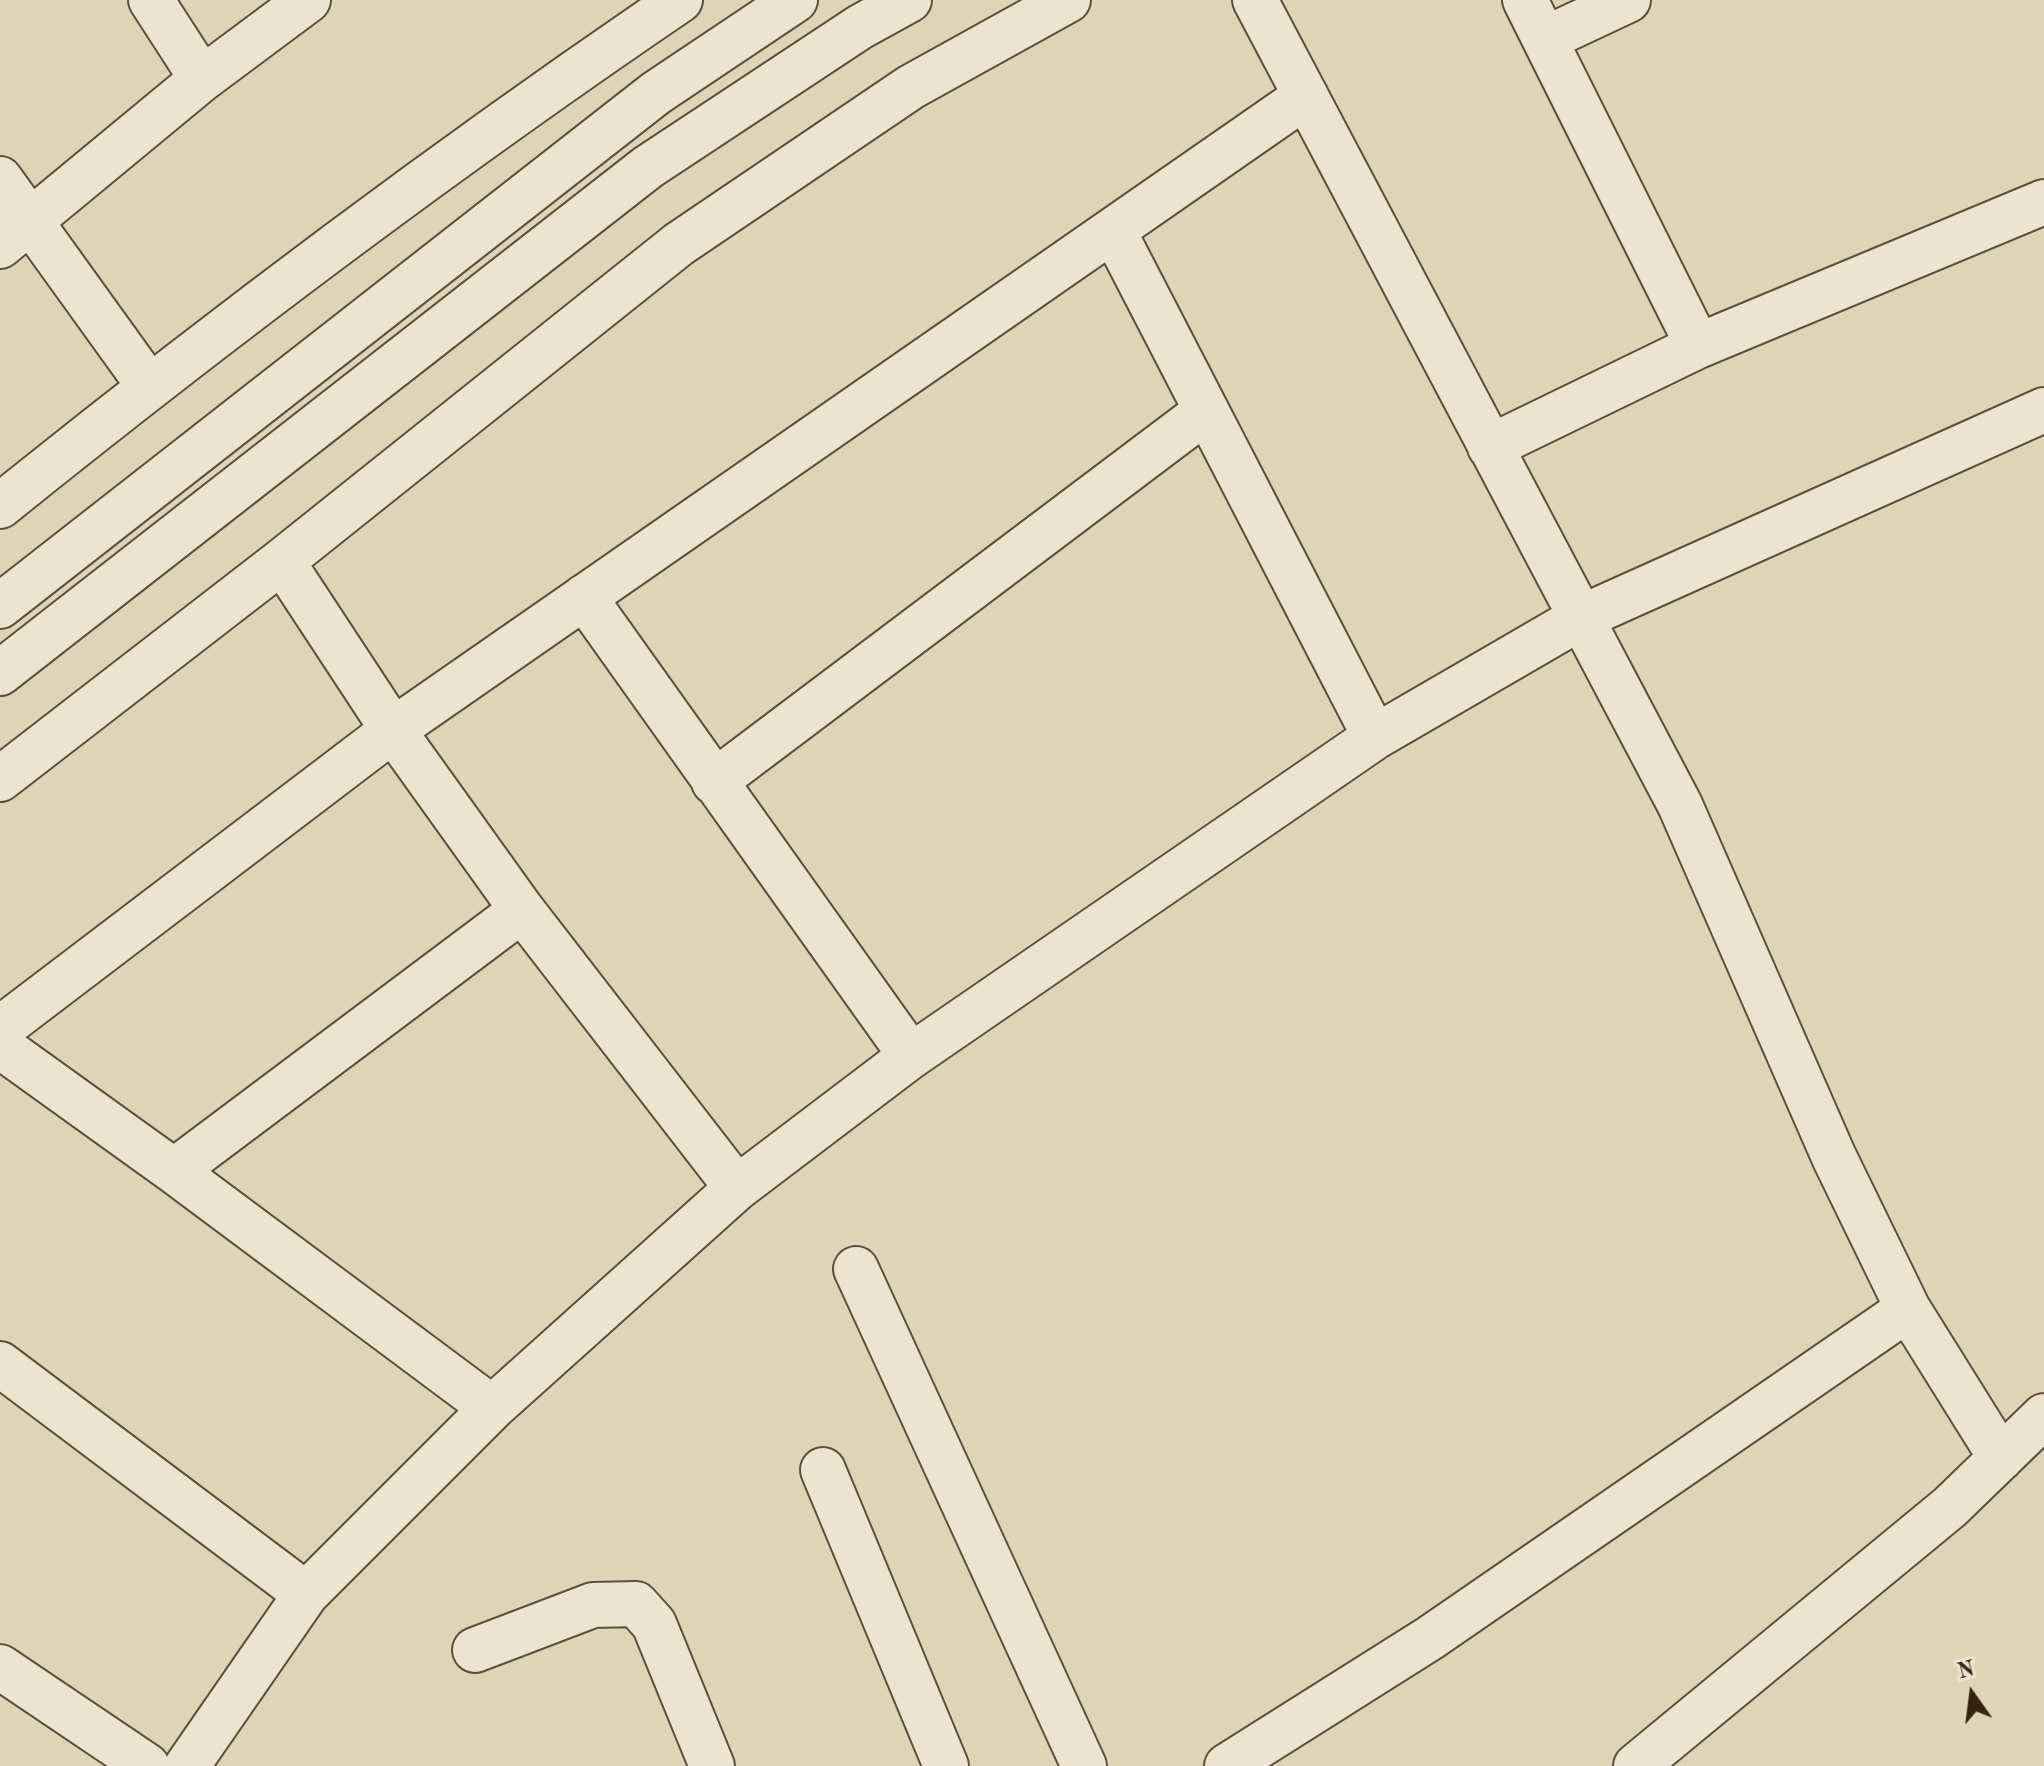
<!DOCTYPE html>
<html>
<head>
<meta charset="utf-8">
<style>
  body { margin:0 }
  #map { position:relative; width:2044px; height:1766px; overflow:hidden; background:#dfd5b6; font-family:"Old Standard TT",serif }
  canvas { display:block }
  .north { position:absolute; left:1932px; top:1654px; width:80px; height:80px; -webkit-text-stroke:6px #eae4d0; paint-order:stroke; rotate:346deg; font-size:22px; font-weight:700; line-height:32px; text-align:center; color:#37210f }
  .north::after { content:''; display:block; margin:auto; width:28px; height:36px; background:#37210f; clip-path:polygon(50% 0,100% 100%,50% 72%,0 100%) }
</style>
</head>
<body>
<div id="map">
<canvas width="2044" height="1766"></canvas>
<div class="north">N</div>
</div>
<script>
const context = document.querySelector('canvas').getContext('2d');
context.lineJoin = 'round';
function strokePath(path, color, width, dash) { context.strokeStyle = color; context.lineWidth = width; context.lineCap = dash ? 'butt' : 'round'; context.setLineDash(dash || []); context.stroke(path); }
const minor = new Path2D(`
  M151,0L202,79
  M1255,0L1680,805L1834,1157L1908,1309L2001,1458
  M1525,0L1698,346
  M1545,39L1628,0
  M0,179L149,386
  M1113,230L1375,737
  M0,246L202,79L308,0
  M1490,447L1698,346L2044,202
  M0,506C220,329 446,159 680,0
  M282,561L393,730L522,910L737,1188
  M584,597L911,1056
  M0,606L656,93L795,0
  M0,673L648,167L860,27L909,0
  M0,779L282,561L679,244L911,87L1068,0
  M714,782L1205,412
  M0,1029L393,730L1306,96
  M0,1046L174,1171L492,1408
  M174,1171L522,910
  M856,1269L1084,1766
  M0,1364L306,1594
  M823,1470L946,1766
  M475,1650L593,1605L636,1604L654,1624L712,1766
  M0,1667L147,1766
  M187,1766L306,1594L492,1408L737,1188L911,1056L1375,737L1580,618L2044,410
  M1227,1766L1430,1638L1908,1309
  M1636,1766L1950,1507L2044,1416`);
strokePath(minor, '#614e39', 48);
strokePath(minor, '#eae4d0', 44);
</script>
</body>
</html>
